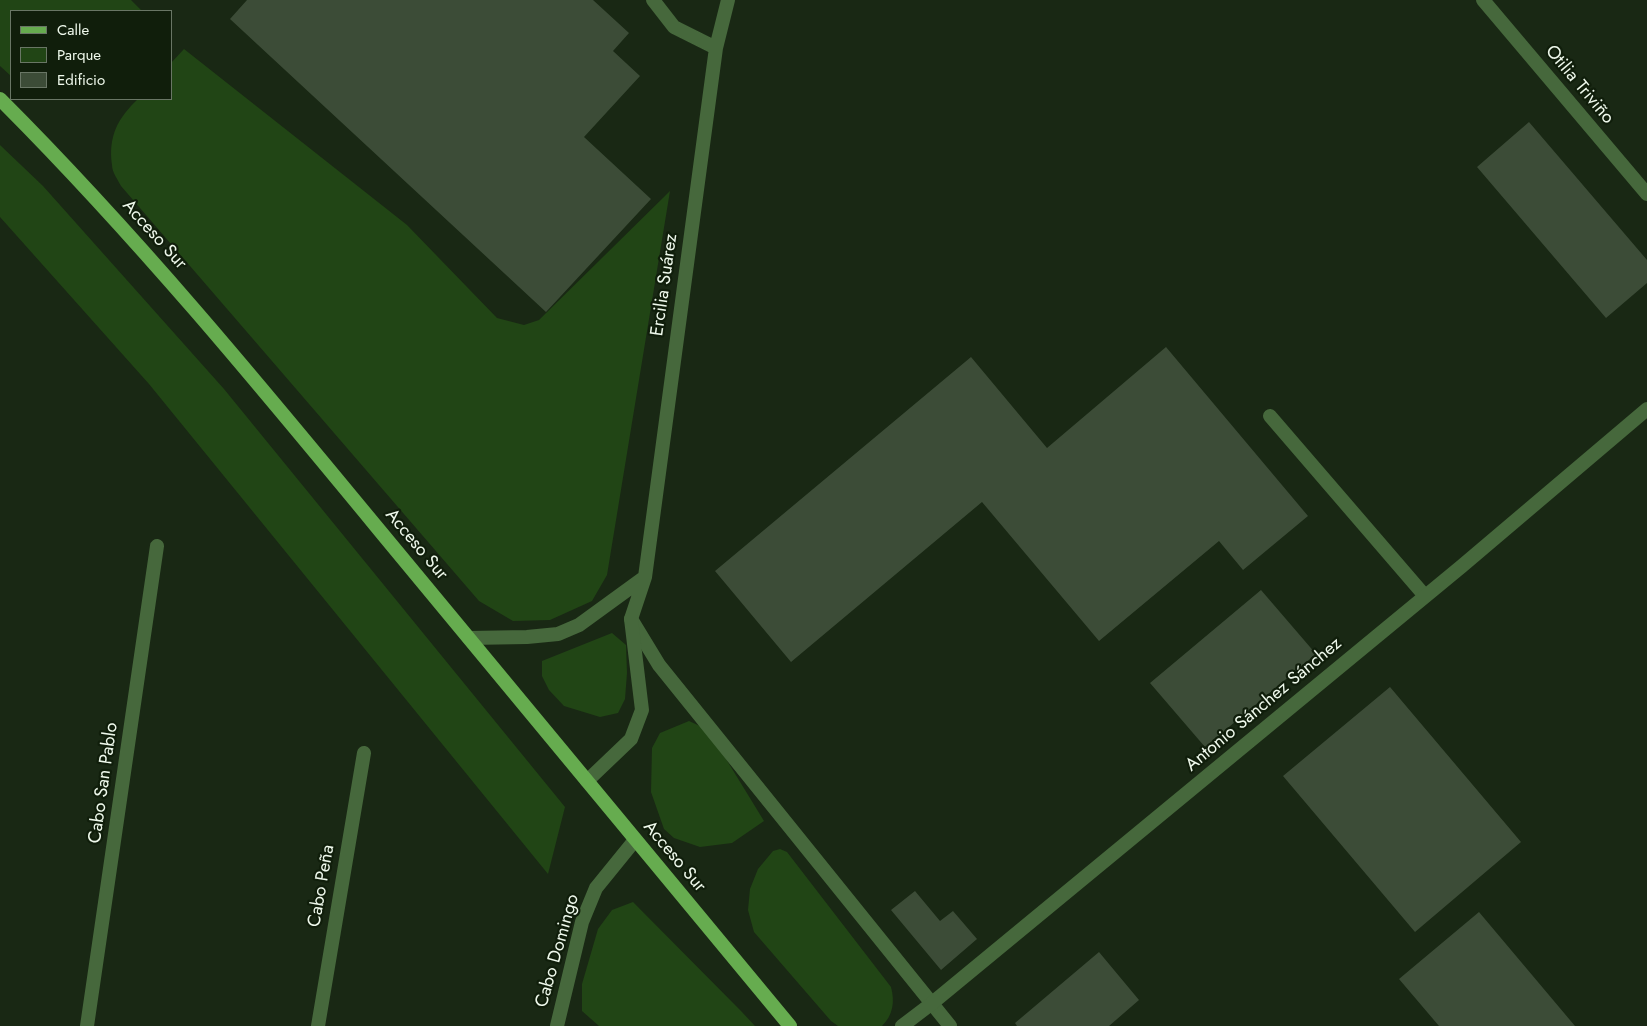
<!DOCTYPE html>
<html>
<head>
<meta charset="utf-8">
<style>
  body { margin:0 }
  #map { position:relative; width:1647px; height:1026px; overflow:hidden; background:#192814; font-family:Jost,sans-serif }
  canvas { display:block }
  .legend { position:absolute; left:10px; top:10px; width:162px; height:90px; box-sizing:border-box; background:#101e0b; border:1px solid #697665; margin:0; padding:6px 9px; list-style:none; font-size:15px; color:#eff9ec }
  .legend li { display:flex; align-items:center; gap:10px; height:25px }
  .legend b { width:25px; border:1px solid #697665 }
</style>
</head>
<body>
<div id="map">
<canvas width="1647" height="1026"></canvas>
<ul class="legend">
<li><b style="height:6px;background:#66ac4f"></b>Calle</li>
<li><b style="height:14px;background:#214515"></b>Parque</li>
<li><b style="height:14px;background:#3c4c37"></b>Edificio</li>
</ul>
</div>
<script>
const context = document.querySelector('canvas').getContext('2d');
context.lineJoin = 'round';
function fill(path, color) { context.fillStyle = color; context.fill(path, 'evenodd'); }
function strokePath(path, color, width, dash) { context.strokeStyle = color; context.lineWidth = width; context.lineCap = dash ? 'butt' : 'round'; context.setLineDash(dash || []); context.stroke(path); }
function write(font, color, halo, rows, align = 'center') {
  context.font = font + ' Jost,sans-serif'; context.lineWidth = 4.5; context.setLineDash([]); context.textBaseline = 'middle'; context.strokeStyle = halo; context.fillStyle = color; for (const [text, x, y, turn = 0] of rows) {
    context.save(); context.translate(x, y); context.rotate((+turn || 0) * Math.PI / 180); context.textAlign = isNaN(turn) ? turn : align; if (halo) context.strokeText(text, 0, 0); context.fillText(text, 0, 0); context.restore();
  }
}
fill(new Path2D(`
  M0,0H131L142,11H11V76L0,66Z
  M184,49L407,225L497,318L524,325L539,320L670,191L607,575L592,601L550,620L513,621L479,601L121,186C118,180 112,172 112,165C108,136 118,118 138,99H171V63Z
  M0,145L43,186L224,389L565,807L548,874L149,384L0,217Z
  M612,633L626,645L627,673L625,699L618,713L600,717L564,706L549,690L542,676V661Z
  M689,721L702,727L715,741L764,821L732,843L700,847L674,838L664,829L651,792L652,748L660,733Z
  M780,849L787,852L891,987C895,1002 893,1015 882,1026H838L831,1021L754,932L748,910L750,889L758,869L773,851Z
  M633,902L741,1011L755,1026H599L582,1011V984L598,929L612,910Z`), '#214515');
fill(new Path2D(`
  M247,0H593L629,33L613,51L640,76L584,137L651,199L546,312L230,19Z
  M1529,122L1647,260V283L1606,318L1477,167Z
  M1166,347L1308,516L1243,570L1219,541L1099,641L982,502L791,662L715,571L971,357L1047,448Z
  M1261,590L1316,654L1205,747L1150,683Z
  M1390,687L1521,842L1415,932L1283,776Z
  M915,891L940,921L953,911L977,939L941,970L891,910Z
  M1479,912L1575,1026H1439L1399,979Z
  M1099,952L1139,1000L1109,1026H1017L1015,1023Z`), '#3c4c37');
strokePath(new Path2D(`
  M1270,416L1425,596
  M631,619L659,665L950,1026`), '#46683c', 14);
strokePath(new Path2D(`
  M653,0L674,27L716,48
  M1483,0L1647,194
  M469,638L527,637L558,634L579,625L645,577
  M587,781L631,739L642,710L631,619L645,577L716,48L728,0
  M87,1026L157,546
  M318,1026L364,753
  M902,1026L931,1004L1462,566L1647,409`), '#46683c', 14);
strokePath(new Path2D(`
  M557,1026L582,922L596,888L635,840`), '#46683c', 14);
strokePath(new Path2D(`
  M0,99C136,235 258,383 380,531C517,696 653,861 790,1026`), '#66ac4f', 14);
write('18px', '#eff9ec', '#101e0b', [
  ["Otilia Triviño",1579,85,50],
  ["Acceso Sur",154,235,48],
  ["Ercilia Suárez",665,285,-82],
  ["Acceso Sur",416,545,50],
  ["Antonio Sánchez Sánchez",1264,705,-40],
  ["Cabo San Pablo",104,783,-82],
  ["Acceso Sur",674,857,50],
  ["Cabo Peña",322,886,-80],
  ["Cabo Domingo",558,951,-74]
]);
</script>
</body>
</html>
